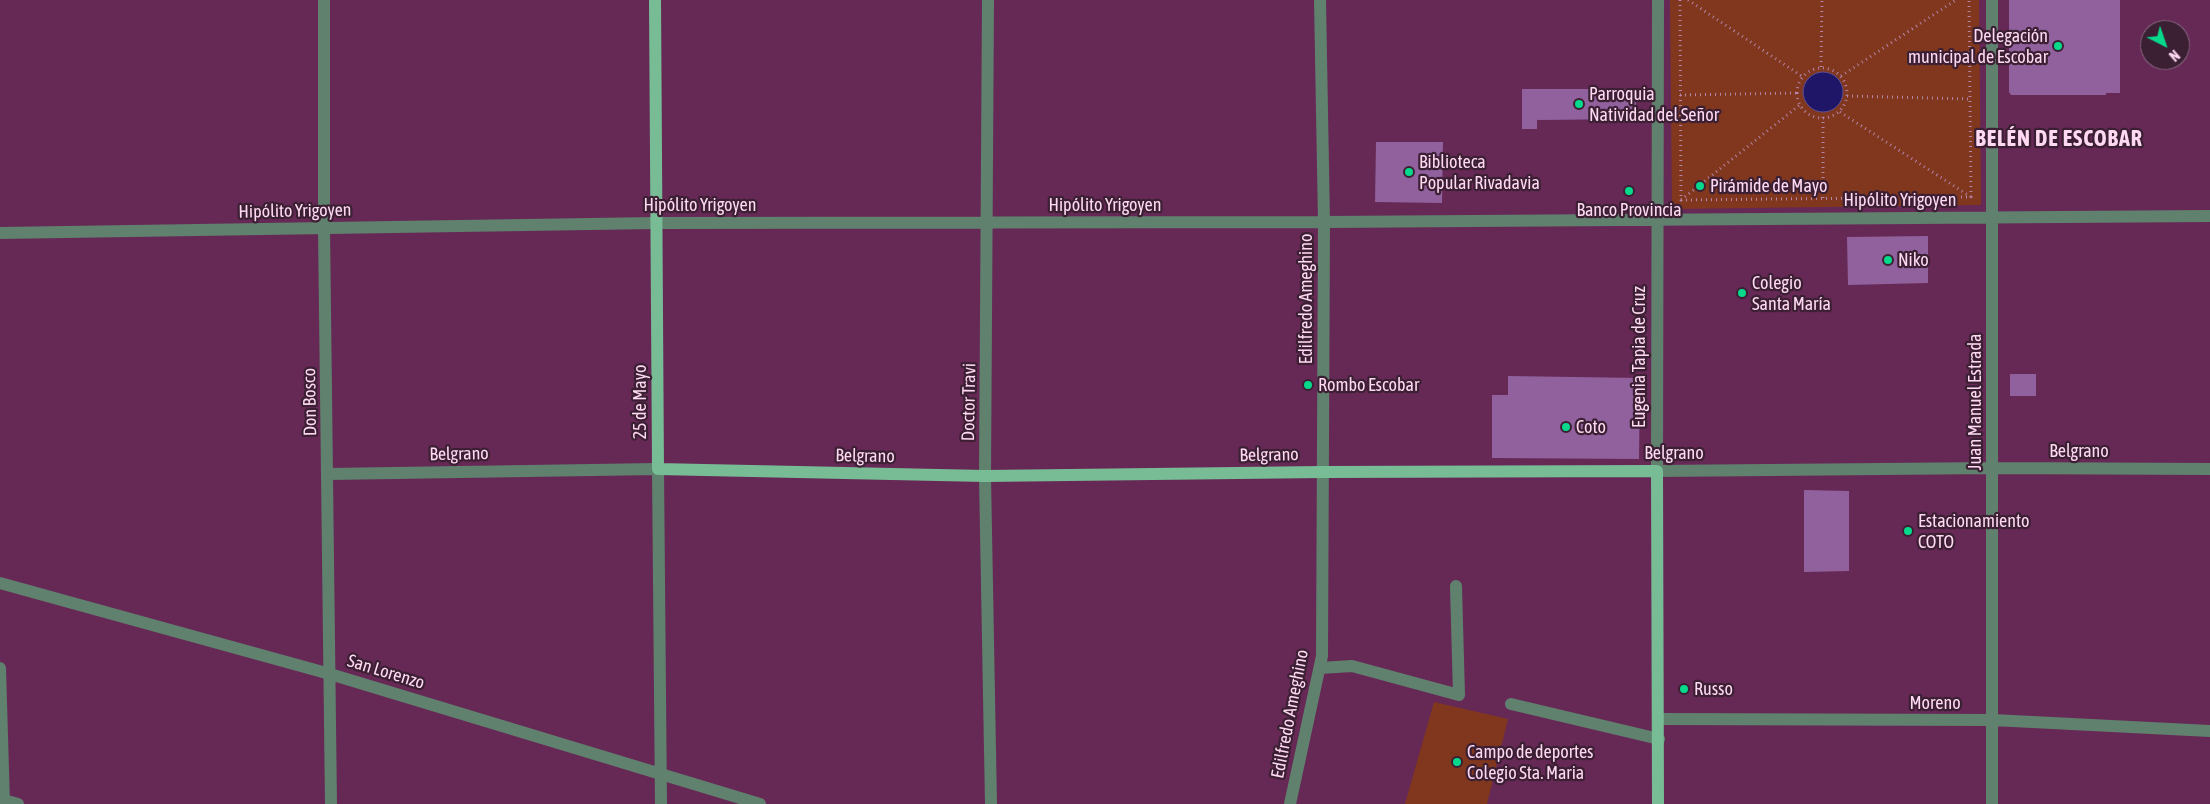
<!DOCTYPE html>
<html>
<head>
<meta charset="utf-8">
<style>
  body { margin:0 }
  #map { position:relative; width:2210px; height:804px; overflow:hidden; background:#662956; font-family:"Asap Condensed",sans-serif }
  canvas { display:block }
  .north { position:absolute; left:2140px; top:20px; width:50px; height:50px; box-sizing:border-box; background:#3b1f33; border:1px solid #89697f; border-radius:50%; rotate:139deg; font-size:14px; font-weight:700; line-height:20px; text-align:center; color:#ffd9f2 }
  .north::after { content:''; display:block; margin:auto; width:18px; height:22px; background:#06d98b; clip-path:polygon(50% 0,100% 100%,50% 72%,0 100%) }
</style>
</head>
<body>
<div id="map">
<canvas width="2210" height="804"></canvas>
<div class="north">N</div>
</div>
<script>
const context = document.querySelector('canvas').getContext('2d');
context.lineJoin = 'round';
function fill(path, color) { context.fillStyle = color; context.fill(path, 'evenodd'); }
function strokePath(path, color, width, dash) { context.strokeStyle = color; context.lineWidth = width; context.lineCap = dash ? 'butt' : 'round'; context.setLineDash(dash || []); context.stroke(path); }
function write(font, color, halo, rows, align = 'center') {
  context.font = font + ' "Asap Condensed",sans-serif'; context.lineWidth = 4.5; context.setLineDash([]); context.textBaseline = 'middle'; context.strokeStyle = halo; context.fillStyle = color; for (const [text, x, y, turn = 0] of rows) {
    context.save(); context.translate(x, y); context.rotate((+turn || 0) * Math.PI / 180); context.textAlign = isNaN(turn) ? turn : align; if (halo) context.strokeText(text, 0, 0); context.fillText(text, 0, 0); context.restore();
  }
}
fill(new Path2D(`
  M1670,0H1979L1981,205L1672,209Z
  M1434,702L1508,719L1487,804H1405Z`), '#80371e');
const water = new Path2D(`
  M1803 92a20 20 0 1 1 40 0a20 20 0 1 1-40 0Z`);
fill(water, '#1f1667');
strokePath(water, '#625091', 1);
fill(new Path2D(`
  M2009,0H2120V93H2106V95H2011L2009,92Z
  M1522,89H1636V119L1537,120V129H1522Z
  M1376,142H1443L1442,203L1375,202Z
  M1928,236V283L1848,285L1847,237Z
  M2010,374H2036V396H2010Z
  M1508,376L1640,378L1639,459L1492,458V395H1508Z
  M1804,490L1849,491V571L1804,572Z`), '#90619d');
strokePath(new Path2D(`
  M1680,0L1681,200L1971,197L1969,0
  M1688,0L1803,77
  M1821,67L1822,0
  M1797 93a25 25 0 1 1 50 0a25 25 0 1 1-50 0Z
  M1841,76L1956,0
  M1680,95L1797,93
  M1847,96L1971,99
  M1840,112L1971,197
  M1823,117V198
  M1681,200L1801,104`), '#b584a7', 3, [1, 4]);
strokePath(new Path2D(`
  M324,0V228L331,804
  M988,0L985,476L991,804
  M1658,0L1657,471L1993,468L2210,469
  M1992,0V804
  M0,233L656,223L1324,222L2210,216
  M329,474L658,469L661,804
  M0,583L330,674L760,804
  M0,668L4,804
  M1320,668L1352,666L1459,695L1456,586
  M1511,704L1659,739
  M1659,719L1993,720L2210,731
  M0,799L18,804
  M1290,804L1322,656L1324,222L1320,0`), '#60816e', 12);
strokePath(new Path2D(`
  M655,0L658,469L985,476L1322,472L1657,471L1658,804`), '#78bc96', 12);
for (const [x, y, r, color] of [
  [2058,46,5,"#06d98b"],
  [1579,104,5,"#06d98b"],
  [1409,172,5,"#06d98b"],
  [1700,186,5,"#06d98b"],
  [1629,191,5,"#06d98b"],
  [1888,260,5,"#06d98b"],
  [1742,293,5,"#06d98b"],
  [1308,385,5,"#06d98b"],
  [1566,427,5,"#06d98b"],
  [1908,531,5,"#06d98b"],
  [1684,689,5,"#06d98b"],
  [1457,762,5,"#06d98b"]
]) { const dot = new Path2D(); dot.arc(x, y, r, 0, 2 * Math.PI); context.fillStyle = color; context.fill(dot); strokePath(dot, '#3b1f33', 2); }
write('18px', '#ffd9f2', '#3b1f33', [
  ["Delegación",2048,36,"right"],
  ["municipal de Escobar",2048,57,"right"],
  ["Parroquia",1589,94],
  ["Natividad del Señor",1589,115],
  ["Biblioteca",1419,162],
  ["Popular Rivadavia",1419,183],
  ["Pirámide de Mayo",1710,186],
  ["Banco Provincia",1629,210,"center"],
  ["Niko",1898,260],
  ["Colegio",1752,283],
  ["Santa María",1752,304],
  ["Rombo Escobar",1318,385],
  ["Coto",1576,427],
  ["Estacionamiento",1918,521],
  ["COTO",1918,542],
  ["Russo",1694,689],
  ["Campo de deportes",1467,752],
  ["Colegio Sta. Maria",1467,773]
], 'left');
write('18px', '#ffd9f2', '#3b1f33', [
  ["Hipólito Yrigoyen",1900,200],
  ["Hipólito Yrigoyen",700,205],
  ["Hipólito Yrigoyen",1105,205],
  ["Hipólito Yrigoyen",295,211,-1],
  ["Edilfredo Ameghino",1306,299,-90],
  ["Eugenia Tapia de Cruz",1639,357,-90],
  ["Don Bosco",310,402,-91],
  ["25 de Mayo",640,402,-90],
  ["Doctor Travi",969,402,-89],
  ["Juan Manuel Estrada",1975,402,-90],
  ["Belgrano",2079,451],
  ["Belgrano",1674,453],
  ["Belgrano",459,454,-1],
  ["Belgrano",1269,455,-1],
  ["Belgrano",865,456,1],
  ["San Lorenzo",386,672,17],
  ["Moreno",1935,703],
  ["Edilfredo Ameghino",1290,714,-79]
]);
context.letterSpacing = '1px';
write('bold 22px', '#ffd9f2', '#3b1f33', [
  ["BELÉN DE ESCOBAR",2059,139]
]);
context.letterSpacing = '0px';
</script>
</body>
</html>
